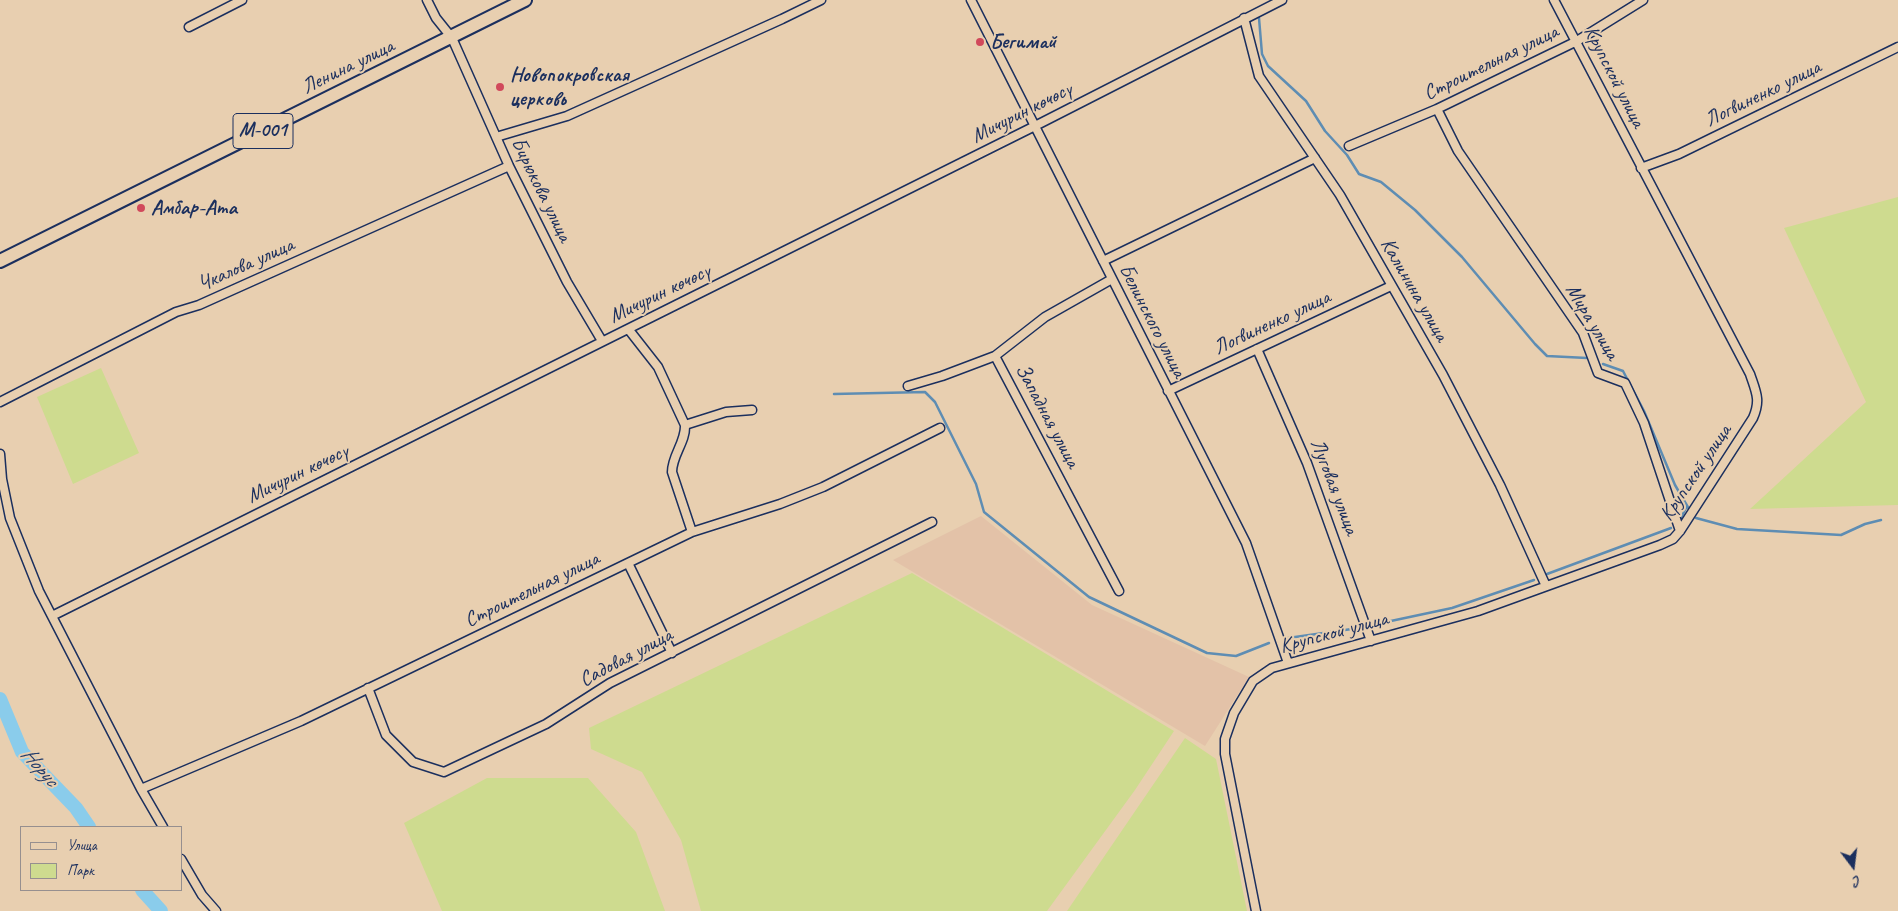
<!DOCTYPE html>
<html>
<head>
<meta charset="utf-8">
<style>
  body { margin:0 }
  #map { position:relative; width:1898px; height:911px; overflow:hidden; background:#e8cfb0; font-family:Caveat,sans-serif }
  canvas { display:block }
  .legend { position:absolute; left:20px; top:826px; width:162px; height:65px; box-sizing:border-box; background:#e8cfb0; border:1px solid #968f8f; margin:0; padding:6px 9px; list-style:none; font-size:15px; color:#1b2f5e }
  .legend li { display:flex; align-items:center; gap:10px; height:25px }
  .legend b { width:25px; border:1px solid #968f8f }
  .north { position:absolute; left:1828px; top:841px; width:50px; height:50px; -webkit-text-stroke:4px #e8cfb0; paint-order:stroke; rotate:165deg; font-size:14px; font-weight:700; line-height:20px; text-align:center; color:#1b2f5e }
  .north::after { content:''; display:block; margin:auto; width:18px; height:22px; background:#1b2f5e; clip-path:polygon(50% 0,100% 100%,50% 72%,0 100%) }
</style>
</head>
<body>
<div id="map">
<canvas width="1898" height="911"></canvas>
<ul class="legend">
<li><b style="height:6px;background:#e8cfb0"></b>Улица</li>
<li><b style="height:14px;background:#cedb8f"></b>Парк</li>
</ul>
<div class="north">С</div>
</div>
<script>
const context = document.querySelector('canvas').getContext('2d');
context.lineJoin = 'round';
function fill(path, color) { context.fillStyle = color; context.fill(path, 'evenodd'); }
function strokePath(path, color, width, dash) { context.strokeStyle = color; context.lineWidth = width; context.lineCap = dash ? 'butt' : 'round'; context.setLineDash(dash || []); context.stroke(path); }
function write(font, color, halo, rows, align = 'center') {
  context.font = font + ' Caveat,sans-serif'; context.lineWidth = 4; context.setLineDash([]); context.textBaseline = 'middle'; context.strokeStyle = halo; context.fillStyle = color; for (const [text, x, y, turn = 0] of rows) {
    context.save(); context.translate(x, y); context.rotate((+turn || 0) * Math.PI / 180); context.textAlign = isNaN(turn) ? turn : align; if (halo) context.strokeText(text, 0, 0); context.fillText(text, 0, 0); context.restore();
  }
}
fill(new Path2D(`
  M981,516L1092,605L1249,677L1205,746L893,560Z`), '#e3c2a8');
fill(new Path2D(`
  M1898,197V505L1750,509L1866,402L1784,228Z
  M101,368L139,453L73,484L37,397Z
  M912,573L1174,731L1135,790L1047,911H701L681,840L642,772L591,749L589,728Z
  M1185,738L1216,759L1247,911H1067Z
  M487,778H588L636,832L665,911H442L404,823Z`), '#cedb8f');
strokePath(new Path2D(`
  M1259,18L1262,54L1268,66L1306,101L1325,131L1347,155L1359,174L1381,182L1415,210L1462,257L1535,344L1547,356L1587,358
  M1603,364L1623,371L1644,411L1675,485L1689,509
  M834,394L925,392L935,402L976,484L984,512L1089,597L1207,653L1236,656L1269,643
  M1681,518L1687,506
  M1696,518L1737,529L1841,535L1865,524L1881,520
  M1547,574L1671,528
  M1372,625L1452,608L1534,580
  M1288,638L1359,628`), '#5e8db3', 2.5);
strokePath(new Path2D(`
  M0,699L22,752L76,808L89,827
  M142,890L161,911`), '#8acceb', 14);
const street = new Path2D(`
  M427,0L436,18L452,38L509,166L567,282L602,341
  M971,0L1246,543L1288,663
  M1244,18L1259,76L1340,195L1443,375L1500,485L1546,586
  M189,27L242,0
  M1437,109L1458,151L1583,333L1598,373L1625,383L1644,423L1680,531
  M496,137L567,116L782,19L821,0
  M1349,146L1437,109L1577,41L1643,0
  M1641,168L1679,154L1898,47
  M1103,261L1315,158
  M1112,279L1045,317L995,356L1119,591
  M629,330L658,367L685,425C686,442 672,455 672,472L692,532
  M1257,349L1307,463L1371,641
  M908,386L942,376L995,356
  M1168,391L1391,286
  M0,402L176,312L199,305L509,166
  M685,425L726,412L752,410
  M0,454L2,479L10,518L39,591L141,789L163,827
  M628,563L672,653
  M52,616L1035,126L1282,0
  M368,688L386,735L413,762L444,772L546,724L610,683L932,522
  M141,789L301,721L692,532L780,504L823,487L940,428
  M181,859L202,895L216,911
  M1256,911L1225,754V739L1234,713L1253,681L1272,668L1478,611L1660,545L1673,539L1680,531L1753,418C1761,400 1756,392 1750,374L1554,0`);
const primary = new Path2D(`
  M0,261L525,0`);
strokePath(street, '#1b2f5e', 11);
strokePath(primary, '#1b2f5e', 16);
strokePath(street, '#e8cfb0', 8);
strokePath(primary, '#e8cfb0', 12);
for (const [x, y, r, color] of [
  [980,42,5,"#d1495b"],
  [500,87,5,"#d1495b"],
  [141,208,5,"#d1495b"]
]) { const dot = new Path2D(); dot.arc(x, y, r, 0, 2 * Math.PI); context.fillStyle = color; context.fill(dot); strokePath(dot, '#e8cfb0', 2); }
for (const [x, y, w] of [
  [263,131,60]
]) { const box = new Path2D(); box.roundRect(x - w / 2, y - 17.5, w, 35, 4); context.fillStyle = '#e8cfb0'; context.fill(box); strokePath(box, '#1b2f5e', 1); }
write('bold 20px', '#1b2f5e', null, [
  ["М-001",263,131]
]);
write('bold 21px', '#1b2f5e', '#e8cfb0', [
  ["Бегимай",990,42],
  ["Новопокровская",510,75],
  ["церковь",510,99],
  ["Амбар-Ата",151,208]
], 'left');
write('21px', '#1b2f5e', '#e8cfb0', [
  ["Строительная улица",1491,63,-26],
  ["Ленина улица",348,67,-26],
  ["Крупской улица",1614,77,63],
  ["Логвиненко улица",1763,94,-26],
  ["Мичурин көчөсү",1022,113,-27],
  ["Бирюкова улица",541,190,64],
  ["Чкалова улица",246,265,-24],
  ["Калинина улица",1414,290,60],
  ["Мичурин көчөсү",660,294,-26],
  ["Белинского улица",1152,321,63],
  ["Мира улица",1592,322,59],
  ["Логвиненко улица",1272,323,-25],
  ["Западная улица",1047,416,62],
  ["Крупской улица",1696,473,-56],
  ["Мичурин көчөсү",298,474,-26],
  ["Луговая улица",1334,487,69],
  ["Строительная улица",532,590,-26],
  ["Крупской улица",1334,633,-15],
  ["Садовая улица",626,658,-28]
]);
write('italic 22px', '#263f6c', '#e8cfb0', [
  ["Норус",39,767,49]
]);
</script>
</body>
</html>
